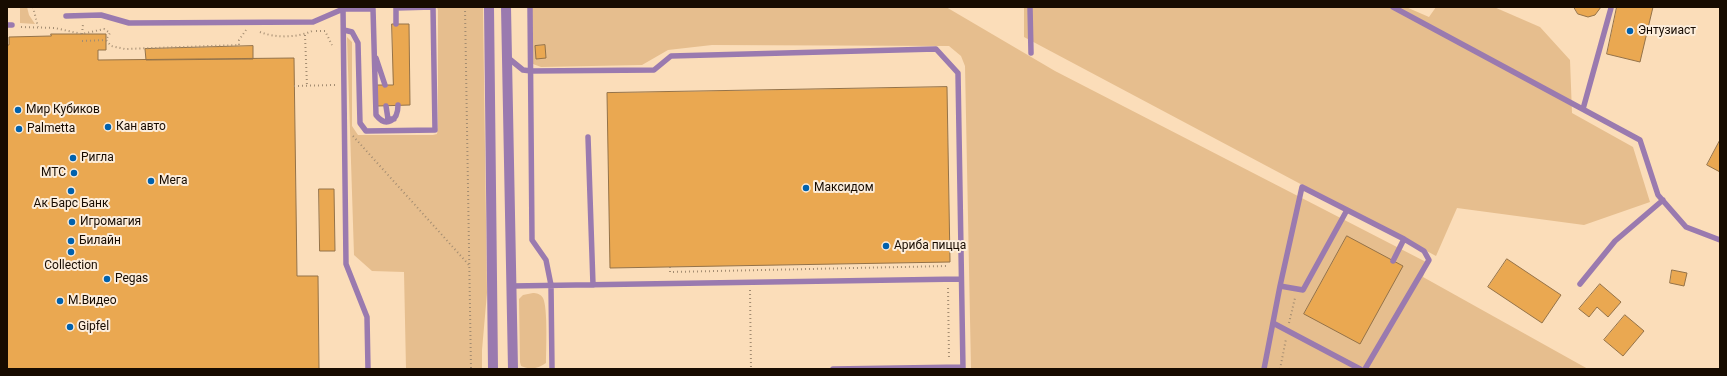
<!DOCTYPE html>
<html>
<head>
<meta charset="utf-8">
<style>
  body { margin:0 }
  #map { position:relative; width:1727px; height:376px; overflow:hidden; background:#fbddb9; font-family:Roboto,sans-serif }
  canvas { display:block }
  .frame { position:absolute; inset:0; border:8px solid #170b00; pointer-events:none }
</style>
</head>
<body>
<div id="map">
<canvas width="1727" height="376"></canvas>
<div class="frame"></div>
</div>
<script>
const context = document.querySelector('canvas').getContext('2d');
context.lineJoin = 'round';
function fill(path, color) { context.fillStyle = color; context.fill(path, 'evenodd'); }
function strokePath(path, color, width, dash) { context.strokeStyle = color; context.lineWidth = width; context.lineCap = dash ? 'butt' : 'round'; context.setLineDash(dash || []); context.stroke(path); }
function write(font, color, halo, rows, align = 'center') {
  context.font = font + ' Roboto,sans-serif'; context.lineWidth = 4; context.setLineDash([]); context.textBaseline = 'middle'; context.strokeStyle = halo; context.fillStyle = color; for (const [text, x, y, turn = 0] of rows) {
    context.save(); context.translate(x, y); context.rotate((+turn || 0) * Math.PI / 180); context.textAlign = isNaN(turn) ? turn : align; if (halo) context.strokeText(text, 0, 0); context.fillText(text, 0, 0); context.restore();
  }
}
fill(new Path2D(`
  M20,7H27L29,15L35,24L20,23Z
  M437,7H483L487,293L482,350V369H406L404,272L372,271L354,255L347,37L352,42V126L358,135H433L437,134L438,127V10Z
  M532,7H946L1055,71L1428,263L1423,277L1588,369H971L965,66L961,56L949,46L712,45L668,50L642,65L541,67L533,64Z
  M1024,7H1406L1429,17L1436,7H1494L1540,27L1570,60L1572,113L1633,147L1650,202L1584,225L1457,208L1436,256L1024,37Z
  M533,293C536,293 541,294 543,298C548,308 546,350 546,363C538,369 530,370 521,366L520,362L519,299L523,295Z`), '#e6be8e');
const building = new Path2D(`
  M1574,7H1601L1595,15L1588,17L1578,14Z
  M1617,7H1653L1640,62L1607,54Z
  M392,24H409L410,105L377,106V85H393Z
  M51,34H106V50H98V60L294,58L297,276H318L319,369H7V45H9V37L51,36Z
  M545,45L546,58L536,59L535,46Z
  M253,46V59L146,60L145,49Z
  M947,87L950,262L610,268L607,93Z
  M1720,140V172L1707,165Z
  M319,189H334L335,251H320Z
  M1347,236L1403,266L1360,344L1304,314Z
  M1507,259L1561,295L1542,323L1488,287Z
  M1672,270L1687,273L1684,286L1670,283Z
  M1600,284L1621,302L1608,317L1597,307L1589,317L1579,309Z
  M1625,315L1644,331L1623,356L1604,340Z`);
fill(building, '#eaa851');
strokePath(building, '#947248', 1);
strokePath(new Path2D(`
  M33,7L38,27
  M465,7L471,369
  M21,27L55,28L82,34L104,29L110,33L106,40L111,46L125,49L239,45V40L246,30
  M316,31H325L332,45
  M260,32C275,38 297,38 312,31
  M82,34L83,24
  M305,35L307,86
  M82,41L106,40
  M294,86L335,85
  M353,136L469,265
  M670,267V272L947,266
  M948,288L949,359
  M750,290L751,369
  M1289,323L1295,298
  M1280,369L1286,339`), '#a38c71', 2, [1, 3]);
strokePath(new Path2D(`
  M530,7L532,240L546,260L551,285L552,369
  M1030,7L1031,53
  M1393,7L1640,140L1658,195L1686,227L1720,240
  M66,16L101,15L129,23L313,22L343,9V7
  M7,25H12
  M344,30L352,32L358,43L360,123L366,131L435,130L433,7L396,8V24
  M507,57L523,70L531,71L654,70L671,56L936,49L958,73L963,369
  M376,58L385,85
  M386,106L388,119H394
  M1583,109L1611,8
  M588,137L593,285
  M1393,261L1404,239
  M1580,284L1615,241L1663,200
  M512,286L961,279
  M1280,286L1303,290L1347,210
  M1273,323L1360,369
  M368,369L367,317L346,264L343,9H373L376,115C386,128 398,121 398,105
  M833,369L963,367
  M1264,369L1280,286L1302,187L1404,239L1424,251L1429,260L1365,369`), '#9a7aaf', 5.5);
strokePath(new Path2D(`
  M489,7L493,369
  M506,7L513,369`), '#9a7aaf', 10);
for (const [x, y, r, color] of [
  [1630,31,4,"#0061ad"],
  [18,110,4,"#0061ad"],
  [108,127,4,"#0061ad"],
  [19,129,4,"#0061ad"],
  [73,158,4,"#0061ad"],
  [74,173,4,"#0061ad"],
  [151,181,4,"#0061ad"],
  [806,188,4,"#0061ad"],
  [71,191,4,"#0061ad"],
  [72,222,4,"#0061ad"],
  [71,241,4,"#0061ad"],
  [886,246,4,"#0061ad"],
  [71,252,4,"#0061ad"],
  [107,279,4,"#0061ad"],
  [60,301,4,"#0061ad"],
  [70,327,4,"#0061ad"]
]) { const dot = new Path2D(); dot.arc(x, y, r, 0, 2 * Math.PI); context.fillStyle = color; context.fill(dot); strokePath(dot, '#fceddb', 1.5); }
write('12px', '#170b00', '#fceddb', [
  ["Энтузиаст",1638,31],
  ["Мир Кубиков",26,110],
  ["Кан авто",116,127],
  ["Palmetta",27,129],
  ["Ригла",81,158],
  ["МТС",66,173,"right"],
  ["Мега",159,181],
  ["Максидом",814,188],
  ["Ак Барс Банк",71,204,"center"],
  ["Игромагия",80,222],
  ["Билайн",79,241],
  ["Ариба пицца",894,246],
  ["Collection",71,266,"center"],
  ["Pegas",115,279],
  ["М.Видео",68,301],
  ["Gipfel",78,327]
], 'left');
</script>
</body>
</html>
